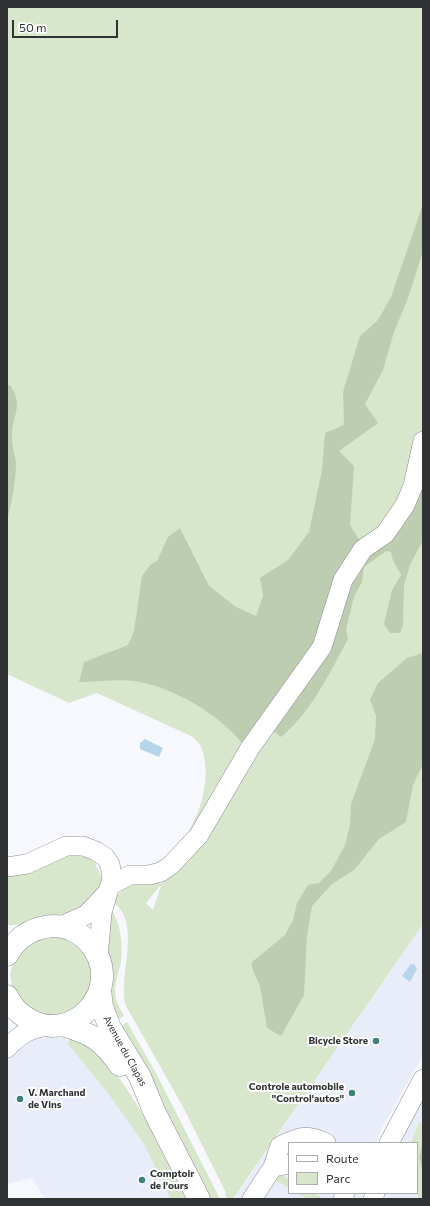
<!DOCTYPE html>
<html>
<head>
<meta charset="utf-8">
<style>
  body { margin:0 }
  #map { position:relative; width:430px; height:1206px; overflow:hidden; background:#f6f8fe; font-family:Commissioner,sans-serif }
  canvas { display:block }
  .frame { position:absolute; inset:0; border:8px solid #313234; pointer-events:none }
  .legend { position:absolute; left:288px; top:1142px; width:130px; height:52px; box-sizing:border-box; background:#fff; border:1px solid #adadae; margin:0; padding:5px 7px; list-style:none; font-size:12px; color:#313234 }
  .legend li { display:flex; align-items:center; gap:8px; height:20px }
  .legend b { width:20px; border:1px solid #adadae }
  .scale { position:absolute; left:12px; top:20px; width:106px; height:18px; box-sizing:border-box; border:2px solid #313234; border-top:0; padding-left:5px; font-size:12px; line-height:14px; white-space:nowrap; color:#313234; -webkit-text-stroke:3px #fff; paint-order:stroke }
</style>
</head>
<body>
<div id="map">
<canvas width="430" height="1206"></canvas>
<div class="frame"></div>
<ul class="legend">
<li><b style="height:5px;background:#fff"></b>Route</li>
<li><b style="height:11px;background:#d8e7cb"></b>Parc</li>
</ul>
<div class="scale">50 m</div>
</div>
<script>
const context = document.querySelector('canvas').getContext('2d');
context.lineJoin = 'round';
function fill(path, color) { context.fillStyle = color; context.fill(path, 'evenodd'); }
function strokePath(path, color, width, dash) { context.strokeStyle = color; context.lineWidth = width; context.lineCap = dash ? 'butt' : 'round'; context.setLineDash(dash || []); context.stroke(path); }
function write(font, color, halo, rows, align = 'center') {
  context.font = font + ' Commissioner,sans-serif'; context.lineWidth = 4; context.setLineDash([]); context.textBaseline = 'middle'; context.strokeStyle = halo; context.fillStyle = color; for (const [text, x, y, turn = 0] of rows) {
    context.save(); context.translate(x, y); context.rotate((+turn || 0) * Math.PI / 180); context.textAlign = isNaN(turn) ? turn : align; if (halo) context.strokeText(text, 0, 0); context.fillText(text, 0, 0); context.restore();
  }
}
fill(new Path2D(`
  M423,924V1056L383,1126L376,1143H289V1193H363L361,1199H234Z
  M35,1038H65L122,1107L154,1153L171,1199H45L32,1178L7,1184V1056L11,1052Z
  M423,1101V1199H384L385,1193H417V1143H399Z`), '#e9edfa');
fill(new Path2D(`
  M7,7H423V924L233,1199H227L225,1194L226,1193L182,1105L126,1006C117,977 143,924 113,902L110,908C121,922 123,945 121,962C119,972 115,982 115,992C115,1001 120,1008 124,1016L113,1022C106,1004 111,994 112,977C113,966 107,955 106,944C102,905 119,875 162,883L163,878L154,870C160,867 165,862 170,856C195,830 214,786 202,749C201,745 196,741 193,737L97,693L69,703L7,674ZM160,886H161L153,910L146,903Z
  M64,851L87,856L94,861L102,878V889L83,911L19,925H7V874Z
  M44,934C87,939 84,943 95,983L75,1013L39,1017L13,992L10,974L15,956Z
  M127,1022L157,1075L220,1199H208L118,1028Z
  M69,1037C115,1044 167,1160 187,1199H171L144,1144L108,1093L68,1044Z
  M419,1122L423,1124V1141L419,1157L423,1174V1199H419L417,1193V1143H411Z
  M279,1174L289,1179V1188L274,1180Z
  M297,1193H313L324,1199H308Z`), '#d8e7cb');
fill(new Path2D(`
  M423,204V251L408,298L394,332L383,370L365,404L378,423L339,451L354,466L350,525L367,552L423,466V540L410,565L404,585L403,626L400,633H390L384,624L392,590L401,575C397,566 392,562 391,552L386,551L364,567L362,582L354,597L346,629L348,639C329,674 312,711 281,737L261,721L252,735L242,743C219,714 171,686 134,681C117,679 97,682 79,682L84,662L128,645L134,631L142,576L150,565L157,561L168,537L180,528L209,586L236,607L256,616L263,596L260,578L288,560L309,532L322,470L325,433L344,425L343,392L360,336L378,320L391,297Z
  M7,385H10C25,407 11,416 12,438C12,447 15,455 16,463C16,483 11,503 7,522Z
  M423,653V764L413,785L406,822L379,839L354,870L332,884L312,906L307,936L304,995L281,1036L267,1028L260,986L252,968V962L285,935L293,920L297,903L308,885L319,883L331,871L345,845L350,825L351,804L375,739L376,716L370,700L378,683L407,658Z
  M423,1141V1174L419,1157Z`), '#bdcdb0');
fill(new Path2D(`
  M145,739L163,748L159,757L140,749V743Z
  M414,964L417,969L410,982L402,976L410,965Z`), '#b7d5ea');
const minor = new Path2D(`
  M7,867L27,864L66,846H83L96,851L105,857L110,864L112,878L102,913L98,957
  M111,885L130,875H149L161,872L171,865L199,835L250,748L322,647L343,580L363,549L385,534L405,505L413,486L423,441
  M59,927L86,915L106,894
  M7,1048C20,1034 31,1028 49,1026
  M389,1143L423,1079
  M273,1167L280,1146C298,1137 307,1133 326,1143
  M252,1199L273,1167L289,1164
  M343,1199L345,1193
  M373,1199L375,1193`);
const major = new Path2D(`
  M7,955C17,937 33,927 54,926C68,926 83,934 91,945C126,989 71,1049 25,1017C17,1012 11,1005 7,996
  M100,990L102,1007L110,1028L140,1077L154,1111L199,1199
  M62,1025C93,1034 101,1039 120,1065`);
strokePath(minor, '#8b8d92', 20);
strokePath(major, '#8b8d92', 23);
strokePath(minor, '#fff', 19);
strokePath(major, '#fff', 22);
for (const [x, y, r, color] of [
  [376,1041,4,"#3b827a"],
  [352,1093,4,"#3b827a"],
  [20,1099,4,"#3b827a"],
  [142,1180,4,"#3b827a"]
]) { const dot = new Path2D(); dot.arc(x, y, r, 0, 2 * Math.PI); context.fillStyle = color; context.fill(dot); strokePath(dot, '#fff', 1.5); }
write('bold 10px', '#313234', '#fff', [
  ["Bicycle Store",368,1041],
  ["Controle automobile",344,1087],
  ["\"Control'autos\"",344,1099],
  ["V. Marchand",28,1093,"left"],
  ["de Vins",28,1105,"left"],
  ["Comptoir",150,1174,"left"],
  ["de l'ours",150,1186,"left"]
], 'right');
write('10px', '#313234', '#fff', [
  ["Avenue du Clapas",125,1051,61]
]);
</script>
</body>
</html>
